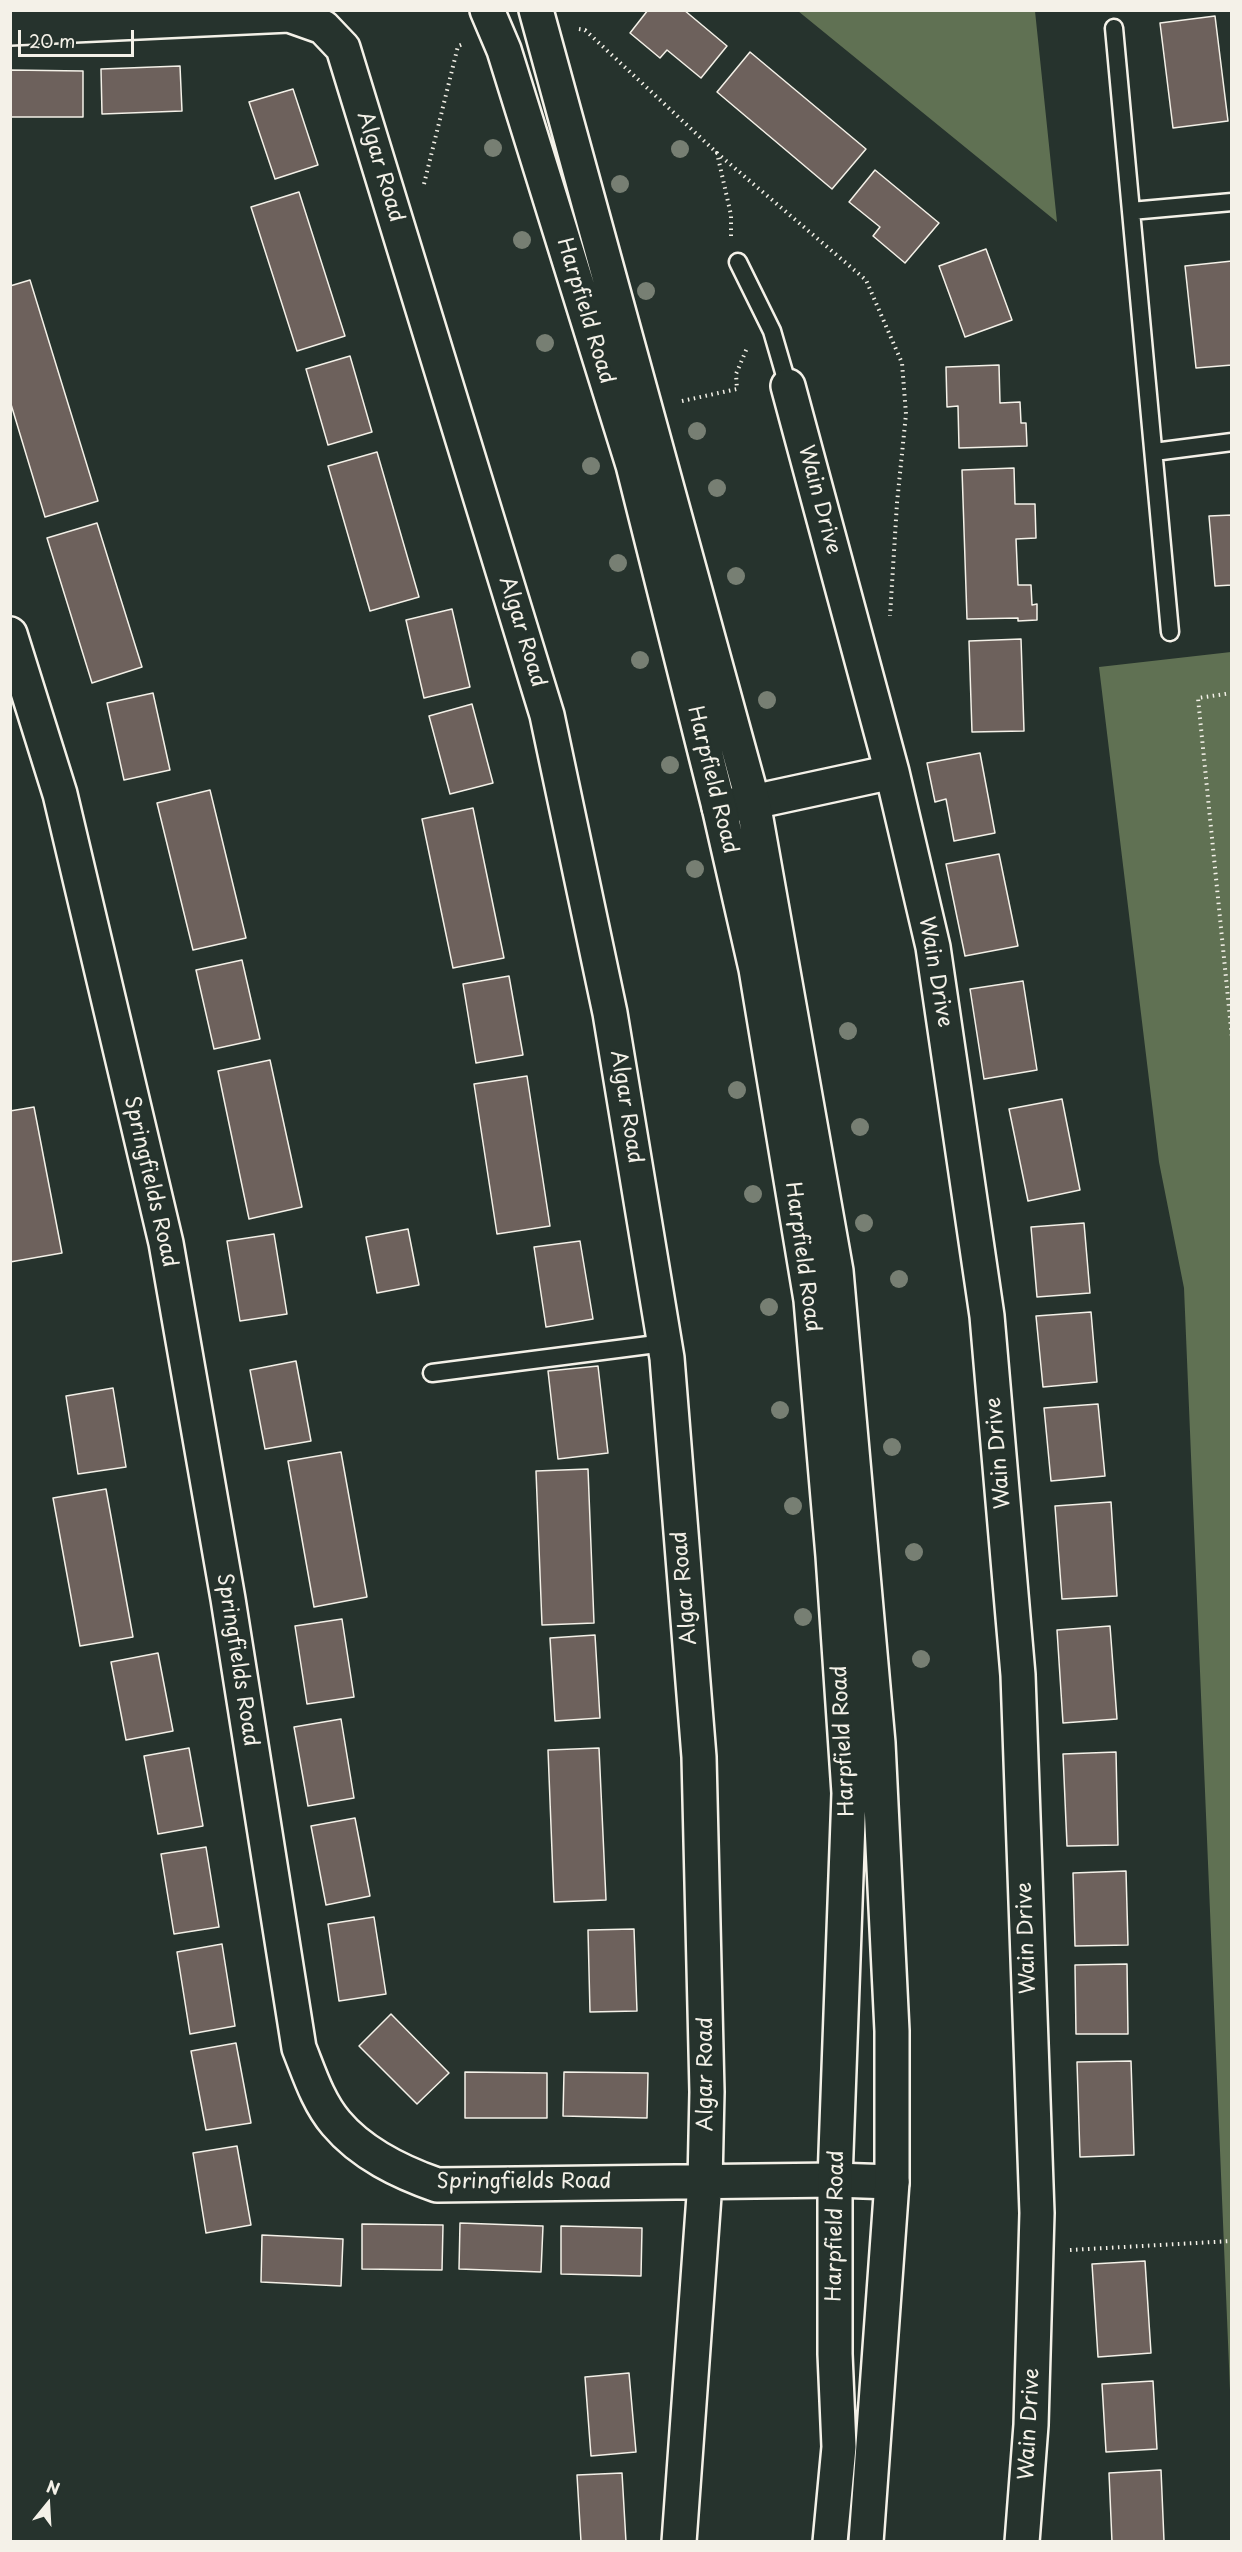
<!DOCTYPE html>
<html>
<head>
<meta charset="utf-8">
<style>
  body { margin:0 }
  #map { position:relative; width:1242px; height:2552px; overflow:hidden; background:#26332d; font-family:"Playpen Sans",sans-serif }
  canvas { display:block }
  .frame { position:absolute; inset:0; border:12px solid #f4f1e8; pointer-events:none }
  .north { position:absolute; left:18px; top:2474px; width:60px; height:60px; -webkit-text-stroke:4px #26332d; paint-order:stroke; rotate:18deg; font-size:16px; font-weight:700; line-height:24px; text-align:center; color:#f4f1e8 }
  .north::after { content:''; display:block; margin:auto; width:21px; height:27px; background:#f4f1e8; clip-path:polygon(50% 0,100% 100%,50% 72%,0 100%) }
  .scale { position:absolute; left:18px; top:30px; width:116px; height:27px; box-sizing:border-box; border:3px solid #f4f1e8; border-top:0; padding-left:8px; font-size:18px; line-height:21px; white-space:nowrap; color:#f4f1e8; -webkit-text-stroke:4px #26332d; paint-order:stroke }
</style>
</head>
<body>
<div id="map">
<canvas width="1242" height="2552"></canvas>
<div class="frame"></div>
<div class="north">N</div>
<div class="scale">20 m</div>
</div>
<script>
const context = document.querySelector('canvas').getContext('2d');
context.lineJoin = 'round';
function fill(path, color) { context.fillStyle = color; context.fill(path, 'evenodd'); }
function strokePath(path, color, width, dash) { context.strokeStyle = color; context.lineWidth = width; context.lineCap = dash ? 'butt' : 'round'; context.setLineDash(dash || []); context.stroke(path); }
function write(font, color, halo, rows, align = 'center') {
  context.font = font + ' "Playpen Sans",sans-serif'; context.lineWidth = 5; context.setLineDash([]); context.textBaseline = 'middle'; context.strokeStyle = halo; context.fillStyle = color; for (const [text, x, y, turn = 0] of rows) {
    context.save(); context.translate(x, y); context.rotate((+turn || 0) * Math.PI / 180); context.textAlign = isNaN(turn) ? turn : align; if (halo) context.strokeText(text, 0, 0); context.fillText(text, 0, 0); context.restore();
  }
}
fill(new Path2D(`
  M798,11H1035L1057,222Z
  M1231,652H1232L1231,2414L1184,1288L1159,1162L1099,667Z`), '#607153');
const building = new Path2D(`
  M648,10H684L727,46L701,78L667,50L660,58L630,33Z
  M1215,16L1228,121L1173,128L1160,23Z
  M750,52L866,149L832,189L717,92Z
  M180,66L182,111L102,114L101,69Z
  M10,70L83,71V117H10Z
  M293,89L318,165L275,179L249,102Z
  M875,170L939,223L905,263L873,236L880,227L849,202Z
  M299,192L345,336L297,351L251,207Z
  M986,249L1012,320L965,337L939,266Z
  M1232,261V365L1196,368L1185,266Z
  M30,280L98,501L45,517L10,401V286Z
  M350,356L372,432L328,445L306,369Z
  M999,365L1000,403L1020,402L1021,423H1026L1027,446L959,448L958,406L947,407L946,367Z
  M377,452L419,597L370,611L328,466Z
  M1014,468L1015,504H1035L1036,538L1016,539L1018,585H1031L1032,605L1037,604V620L1018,621V618L967,619L962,470Z
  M1232,515V585L1215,586L1209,516Z
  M97,523L142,667L92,683L47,538Z
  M452,609L470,687L424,698L406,620Z
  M1021,639L1024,731L972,732L969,641Z
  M153,693L170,770L124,780L107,703Z
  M472,704L493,783L450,794L429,716Z
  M980,753L995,833L954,841L946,799L935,802L927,763Z
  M210,790L246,938L193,950L157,803Z
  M473,808L504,958L453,968L422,819Z
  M999,854L1018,946L965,956L946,864Z
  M242,960L260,1039L214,1049L196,970Z
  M509,976L523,1055L476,1063L463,984Z
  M1023,981L1037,1070L984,1079L970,989Z
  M270,1060L302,1207L249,1219L218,1071Z
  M527,1076L550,1226L497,1234L474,1084Z
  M1062,1099L1080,1190L1028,1201L1009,1109Z
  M34,1107L62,1253L10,1262V1111Z
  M1084,1223L1090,1293L1037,1297L1031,1227Z
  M408,1229L419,1285L377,1293L366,1237Z
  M274,1234L287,1314L240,1321L227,1241Z
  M580,1241L593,1319L546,1327L534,1247Z
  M1091,1312L1097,1382L1043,1387L1036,1316Z
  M296,1361L311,1441L265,1449L250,1370Z
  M598,1366L608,1453L558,1459L548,1371Z
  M113,1388L126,1467L78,1474L66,1396Z
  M1098,1404L1105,1476L1051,1481L1044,1408Z
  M341,1452L367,1597L314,1607L288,1461Z
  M588,1469L594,1623L542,1625L536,1471Z
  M106,1489L133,1637L80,1646L53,1498Z
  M1111,1502L1117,1596L1062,1599L1055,1506Z
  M342,1619L354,1697L307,1704L295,1626Z
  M1110,1626L1117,1719L1063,1723L1057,1630Z
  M595,1635L600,1718L555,1721L550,1638Z
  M158,1653L173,1731L126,1740L111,1662Z
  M341,1719L354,1798L308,1806L294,1727Z
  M189,1748L203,1826L158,1834L144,1756Z
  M599,1748L606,1900L554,1902L548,1750Z
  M1116,1752L1118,1845L1067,1846L1063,1754Z
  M355,1818L370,1896L326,1905L311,1826Z
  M206,1847L219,1927L174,1934L161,1854Z
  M1126,1871L1128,1945L1075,1946L1073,1873Z
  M374,1917L386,1994L339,2001L328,1924Z
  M634,1929L637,2011L590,2012L588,1930Z
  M222,1944L235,2026L190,2034L177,1952Z
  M1127,1964L1128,2034H1076L1075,1965Z
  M391,2014L449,2073L417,2104L359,2046Z
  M236,2043L251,2123L206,2130L191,2051Z
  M1131,2061L1134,2155L1080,2157L1077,2062Z
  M465,2072L547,2073V2118H465Z
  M564,2072L648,2073L647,2118L563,2116Z
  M237,2146L251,2225L206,2233L193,2153Z
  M460,2223L543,2226L541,2272L459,2269Z
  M362,2224L443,2225L442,2270L362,2269Z
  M561,2226L642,2228L641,2276L561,2274Z
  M262,2235L343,2239L341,2286L261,2282Z
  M1145,2261L1151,2353L1098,2357L1092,2264Z
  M629,2373L636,2452L591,2456L585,2377Z
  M1153,2381L1157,2449L1106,2452L1102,2384Z
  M1161,2470L1164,2541L1112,2542L1109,2473Z
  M622,2473L626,2542H581L577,2475Z`);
fill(building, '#6d615c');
strokePath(building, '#f4f1e8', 1.5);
const service = new Path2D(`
  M1114,28L1170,632
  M1131,211L1232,202
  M738,262L772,331L788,386
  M1154,452L1232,442
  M432,1373L664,1343`);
const minor = new Path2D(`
  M10,28L289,15L323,27L343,48L547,715L610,1013L667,1358L699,1757L707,2092L705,2182L679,2542
  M788,386L892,772L933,947L987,1316L1018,1675L1037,2213L1031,2425L1022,2542
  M10,634L60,794L166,1243L228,1599L299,2048C309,2073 318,2102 336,2123C362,2154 400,2172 437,2185L835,2180L892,2182
  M719,807L753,802L892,772`);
const tertiary = new Path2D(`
  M487,10L504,50L633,465L719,807L756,969L811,1300L833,1556L849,1793L835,2180V2354L839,2447L830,2542
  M536,10L753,802L836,1271L878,1743L892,2031V2182L866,2542`);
strokePath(service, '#f4f1e8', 21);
strokePath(minor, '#f4f1e8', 38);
strokePath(tertiary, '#f4f1e8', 38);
strokePath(new Path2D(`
  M579,29L585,30L717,153
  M424,184L458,46L463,44
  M731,236V215L717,153L866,280L902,363L906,414L897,503L890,616
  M682,401L737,389L736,374L747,348
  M1232,693L1198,698L1232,1038
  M1070,2250L1232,2241`), '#f4f1e8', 4, [1.5, 4.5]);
strokePath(service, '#26332d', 16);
strokePath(minor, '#26332d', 33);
strokePath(tertiary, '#26332d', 33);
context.fillStyle = '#777f73';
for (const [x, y] of [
  [493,148],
  [680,149],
  [620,184],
  [522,240],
  [646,291],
  [545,343],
  [697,431],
  [591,466],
  [717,488],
  [618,563],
  [736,576],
  [640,660],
  [767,700],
  [670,765],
  [695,869],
  [848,1031],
  [737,1090],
  [860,1127],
  [753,1194],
  [864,1223],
  [899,1279],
  [769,1307],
  [780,1410],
  [892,1447],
  [793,1506],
  [914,1552],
  [803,1617],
  [921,1659]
]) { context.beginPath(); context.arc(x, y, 9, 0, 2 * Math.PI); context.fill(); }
write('21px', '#f4f1e8', '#26332d', [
  ["Algar Road",380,167,73],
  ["Harpfield Road",585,311,73],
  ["Wain Drive",819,500,75],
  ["Algar Road",522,632,73],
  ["Harpfield Road",712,780,76],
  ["Wain Drive",935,972,80],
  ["Algar Road",626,1107,81],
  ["Springfields Road",150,1182,77],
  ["Harpfield Road",802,1257,82],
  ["Wain Drive",999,1453,-95],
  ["Algar Road",685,1588,-95],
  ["Springfields Road",237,1660,81],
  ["Harpfield Road",844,1741,-93],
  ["Wain Drive",1027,1938,-92],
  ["Algar Road",706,2074,-90],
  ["Springfields Road",524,2182],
  ["Harpfield Road",836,2226,-89],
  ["Wain Drive",1030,2424,-87]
]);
</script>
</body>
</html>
